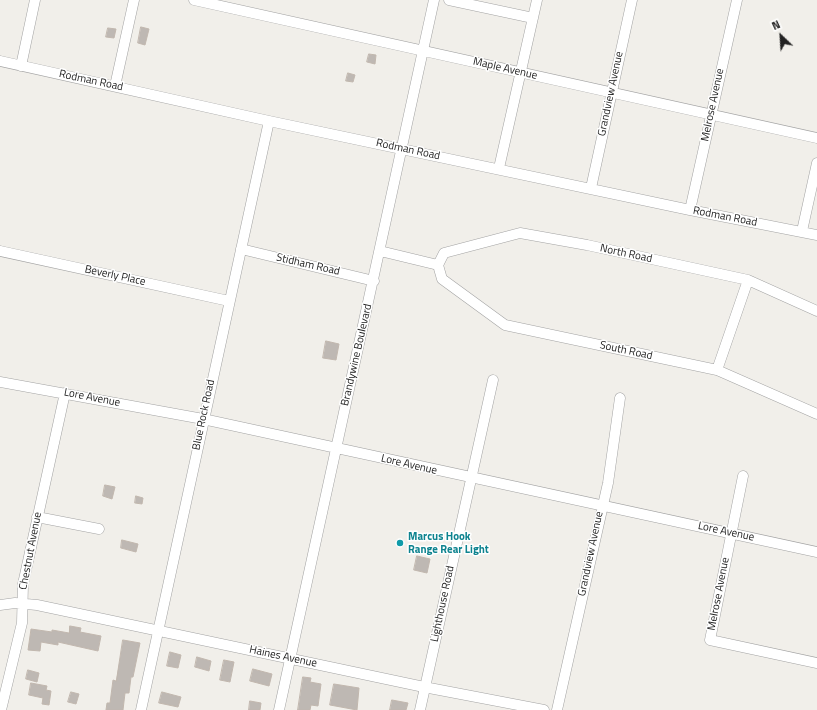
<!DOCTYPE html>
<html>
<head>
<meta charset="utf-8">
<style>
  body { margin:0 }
  #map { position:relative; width:817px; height:710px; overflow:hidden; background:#f1efea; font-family:"Titillium Web",sans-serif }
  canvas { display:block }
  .north { position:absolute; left:761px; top:16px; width:40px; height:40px; -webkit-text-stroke:3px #fff; paint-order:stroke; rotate:335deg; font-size:11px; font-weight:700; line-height:16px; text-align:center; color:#222 }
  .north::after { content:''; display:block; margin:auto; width:14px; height:18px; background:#222; clip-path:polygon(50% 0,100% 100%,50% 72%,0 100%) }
</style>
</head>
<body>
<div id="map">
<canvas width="817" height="710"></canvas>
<div class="north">N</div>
</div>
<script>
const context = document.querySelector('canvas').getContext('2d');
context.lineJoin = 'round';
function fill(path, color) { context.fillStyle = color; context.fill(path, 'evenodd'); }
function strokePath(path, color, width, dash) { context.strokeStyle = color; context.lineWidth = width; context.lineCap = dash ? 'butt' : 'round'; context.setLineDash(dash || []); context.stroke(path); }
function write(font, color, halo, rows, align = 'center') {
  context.font = font + ' "Titillium Web",sans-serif'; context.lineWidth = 3; context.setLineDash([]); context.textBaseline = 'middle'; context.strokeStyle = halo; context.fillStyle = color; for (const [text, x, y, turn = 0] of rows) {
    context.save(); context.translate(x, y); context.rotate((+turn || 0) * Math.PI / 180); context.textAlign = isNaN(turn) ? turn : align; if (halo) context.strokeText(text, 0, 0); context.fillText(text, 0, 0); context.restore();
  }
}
const building = new Path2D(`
  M141,27L149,29L145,45L138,43Z
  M108,28L116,29L114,38L106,37Z
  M369,54L376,55L375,64L367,62Z
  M348,73L355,75L353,82L346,81Z
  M326,341L339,344L336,360L323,358Z
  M105,485L115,487L112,499L103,496Z
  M136,496L143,498L142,504L135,503Z
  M122,540L138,544L136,552L121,548Z
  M417,556L430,559L427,573L414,570Z
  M70,626L81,628L80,632L101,636L98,651L58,642V645L41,642L40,651L28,650L31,629L52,632V630L69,633Z
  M123,640L140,643L133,677H131L129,693H125L123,710H106L107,703H110L113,680L116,681Z
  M170,652L181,655L178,668L167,666Z
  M197,657L211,661L209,671L195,667Z
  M224,660L234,662L230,682L220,680Z
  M253,669L272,674L269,686L250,681Z
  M28,670L39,673L37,682L26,679Z
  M303,677L311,678L310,682L321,684L318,706L311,705L310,710H298Z
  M31,683L47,686L46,690L51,691L49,705L42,704L43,698L29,695Z
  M334,684L359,688L357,710L330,705Z
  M71,692L79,694L76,704L68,702Z
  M162,692L181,697L178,707L159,703Z
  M392,700L408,703L406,710H390Z
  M250,701L261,703L260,710H249Z`);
fill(building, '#beb8b3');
strokePath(building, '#c1b7ae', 1);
const minor = new Path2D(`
  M194,0L817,138
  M449,0L533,18
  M0,61L269,121L690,210L817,235
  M21,66L35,0
  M115,86L134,0
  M499,168L537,0
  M591,188L632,0
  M690,210L737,0
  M802,231L817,163
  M241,249L374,281
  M0,251L229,301
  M380,251L438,265L444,253L520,233L587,245L748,280L817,311
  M438,265L442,279L505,325L717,370L817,414
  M717,370L748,280
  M0,382L203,419L817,552
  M743,476L710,640L817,663
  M37,517L99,529
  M0,605L15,603L37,605L424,687L544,710
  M1,710L22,623L23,584L65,393
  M141,710L269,121
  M279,710L434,0
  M420,710L493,380
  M557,710L608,483L620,398`);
strokePath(minor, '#a3a3a3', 11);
strokePath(minor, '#fff', 10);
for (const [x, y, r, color] of [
  [400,543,4,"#0f9aa8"]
]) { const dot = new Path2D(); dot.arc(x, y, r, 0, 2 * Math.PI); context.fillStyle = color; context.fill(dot); strokePath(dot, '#fff', 1.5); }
write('11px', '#222', '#fff', [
  ["Maple Avenue",505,69,13],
  ["Rodman Road",91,81,12],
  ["Grandview Avenue",611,94,-78],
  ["Melrose Avenue",713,105,-78],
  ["Rodman Road",408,150,12],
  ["Rodman Road",725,217,11],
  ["North Road",626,254,12],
  ["Stidham Road",308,265,13],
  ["Beverly Place",115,276,12],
  ["South Road",626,351,12],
  ["Brandywine Boulevard",357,355,-77],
  ["Lore Avenue",92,398,11],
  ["Blue Rock Road",204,415,-78],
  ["Lore Avenue",409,465,13],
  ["Lore Avenue",726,532,12],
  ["Chestnut Avenue",31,551,-79],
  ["Grandview Avenue",591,554,-78],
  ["Melrose Avenue",719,594,-79],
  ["Lighthouse Road",443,604,-78],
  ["Haines Avenue",283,657,12]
]);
write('bold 11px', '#0d838f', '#fff', [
  ["Marcus Hook",408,537],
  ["Range Rear Light",408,550]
], 'left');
</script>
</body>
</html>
